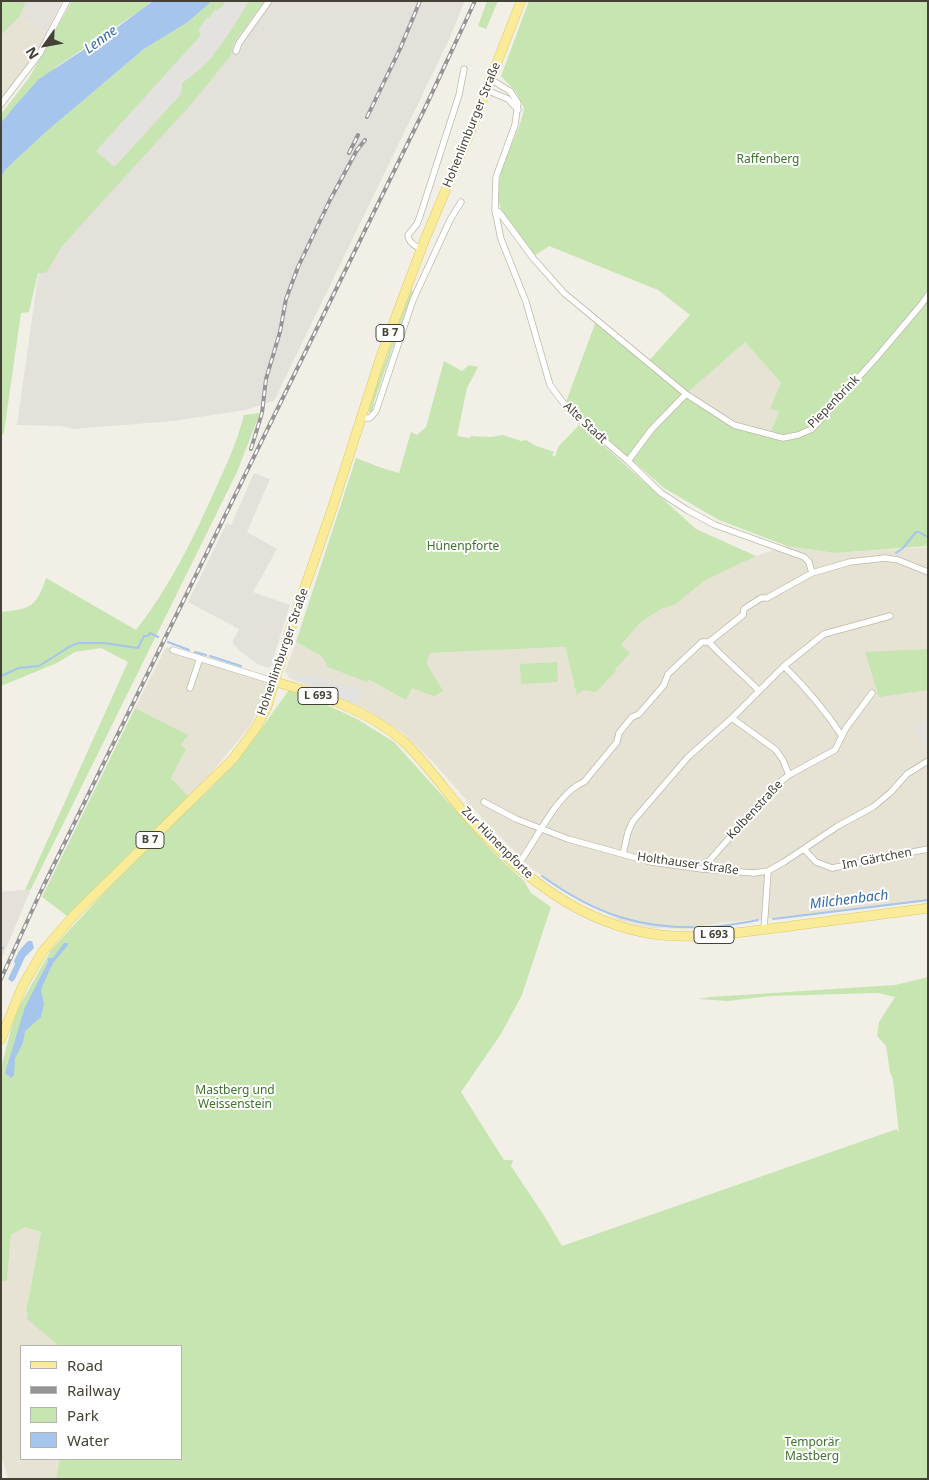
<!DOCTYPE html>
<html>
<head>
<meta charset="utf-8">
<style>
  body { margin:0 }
  #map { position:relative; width:929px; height:1480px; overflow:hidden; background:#f2f0e6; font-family:"Noto Sans",sans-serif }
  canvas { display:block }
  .frame { position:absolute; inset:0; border:2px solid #454136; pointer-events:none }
  .legend { position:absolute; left:20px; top:1345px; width:162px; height:115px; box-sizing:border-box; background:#fff; border:1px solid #b5b3af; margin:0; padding:6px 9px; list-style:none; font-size:15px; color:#454136 }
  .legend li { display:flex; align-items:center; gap:10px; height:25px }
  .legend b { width:25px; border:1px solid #b5b3af }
  .north { position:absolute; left:20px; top:20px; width:50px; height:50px; -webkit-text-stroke:4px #fff; paint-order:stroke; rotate:238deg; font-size:14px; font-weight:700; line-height:20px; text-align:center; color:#454136 }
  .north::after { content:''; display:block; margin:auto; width:18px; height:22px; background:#454136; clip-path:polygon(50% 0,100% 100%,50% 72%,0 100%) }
</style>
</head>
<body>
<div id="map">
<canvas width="929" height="1480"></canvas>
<div class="frame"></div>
<ul class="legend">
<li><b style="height:6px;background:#f9eb98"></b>Road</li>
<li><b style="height:6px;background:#959595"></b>Railway</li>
<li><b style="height:14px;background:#c6e5b1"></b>Park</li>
<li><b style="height:14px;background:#a5c5ec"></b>Water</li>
</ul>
<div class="north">N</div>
</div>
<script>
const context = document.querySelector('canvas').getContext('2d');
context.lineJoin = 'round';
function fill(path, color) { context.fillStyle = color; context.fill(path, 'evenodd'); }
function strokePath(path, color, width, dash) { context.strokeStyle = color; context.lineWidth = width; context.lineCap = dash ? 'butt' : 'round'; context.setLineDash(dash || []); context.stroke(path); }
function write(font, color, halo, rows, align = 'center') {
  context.font = font + ' "Noto Sans",sans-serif'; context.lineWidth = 4; context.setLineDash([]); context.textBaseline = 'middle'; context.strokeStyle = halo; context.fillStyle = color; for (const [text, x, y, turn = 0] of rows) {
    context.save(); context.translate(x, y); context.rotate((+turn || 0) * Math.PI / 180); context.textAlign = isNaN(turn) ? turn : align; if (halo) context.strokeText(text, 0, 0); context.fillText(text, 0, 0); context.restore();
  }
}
fill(new Path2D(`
  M1,1H26L20,16L51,34L1,104Z
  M745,342L787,390L770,434L734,425L686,394Z
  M787,546L835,553L928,547V901L875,908L720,923L687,929L651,928L619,920L571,895L532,869L482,818L434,763L402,732L363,708L289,678L285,671L296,642L406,700L428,653L565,647L578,696L640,623L661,609L676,604L704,581L758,555Z
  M166,647L276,682L259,705L251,725L199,788L192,800L171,778L186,749L135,708Z
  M25,1227L41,1232L26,1312L64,1346H21V1459H66L61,1479H8L1,1455V1281H7L11,1235Z`), '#e6e3d4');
fill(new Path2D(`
  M26,1H62L47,32L20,16Z
  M226,1H465L447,44L274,401L245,410L174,421L74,429L60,426L17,425L38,276L41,269L130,163Z
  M254,473L270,479L247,532L277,549L253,592L290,605L271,666L269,668L257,664L240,651L233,644V640L239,629L188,602L227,523L231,525Z
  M31,889L1,960V892Z`), '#e4e1db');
fill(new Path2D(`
  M1,1H26L20,16L1,35Z
  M72,1H152L141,10L56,67L1,124V114L29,78Z
  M212,1H226L222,8L217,11L215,10L209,19L207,18L202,34L114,167L181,94L182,83C212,63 231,32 249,1H264L233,44L231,55L194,101L62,246L46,273H38L29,312L21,313L4,432L1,437V177L6,169L47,131L144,49L188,22Z
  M487,1H498L486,29L478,26Z
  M529,1H928V546L835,553L787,546L719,520L664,488L566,402L596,321L646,364L690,315L658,290L549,246L534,256L502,212C488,174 519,142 524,108L516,92L501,76ZM745,342L781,383L770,409L779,411L770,434L734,425L686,394Z
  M411,290L414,292L405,312L374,402L372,412L370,413L369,410L376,386Z
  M444,361L462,371L469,365L478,367L467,388L457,436L470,438L471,436L491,437L503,435L521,441L526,440L534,445L554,452L552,455L555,457L558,447L580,424L696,529L756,556L704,581L676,604L661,609L640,623L621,645L630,653L615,669L616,671L596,692L583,690L577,696L576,689L574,688V682L565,647L429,653L427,664L443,691L434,696L412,688L406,700L369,680L367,682L328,667L322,656L296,642L356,458L382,468L399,473L411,432L417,435L426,427Z
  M260,413L237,472L31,889L25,890L128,662L101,648L75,652L57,663L1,686V612C31,609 36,607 46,578L136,630C169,588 193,539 215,490C226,466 237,442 244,415Z
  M928,649V690L879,697L865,652Z
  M557,662L558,682L521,684L520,664Z
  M289,690L301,693L357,719L394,742L492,851L524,881L531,893L551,907L522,995L501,1034L461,1092L504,1160H513L511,1166L543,1214L562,1246L897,1129L899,1133L893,1080L890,1072L886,1046L877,1036L879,1022L895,997L878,993L771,996L728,1001L698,999L710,997L895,985L928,977V1479H56L60,1459H181V1346H59L26,1318L28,1313L26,1312L41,1232L25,1227L11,1235L7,1281H1V1068L15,1014L51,950L135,859L211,788L253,740Z
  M135,708L188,735L181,745L186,749L171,778L192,800L70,918L42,897Z`), '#c6e5b1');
fill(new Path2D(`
  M226,1H249L212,57L203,67L182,83L181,94L114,167L96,151L201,35L198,31L207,17L209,19L215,10L217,11L220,7L222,8Z
  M289,672L305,676L311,675L316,677L317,675L362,690L356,705L289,678Z
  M928,717V750L914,729V725Z`), '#e3e2de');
fill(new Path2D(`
  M153,1H212L188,22L144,49L47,131L6,169L1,177V123L14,107L39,79L115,29Z
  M28,941H32L34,948L25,957L15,979L12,982L8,979L15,964L14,961L19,951Z
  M64,943H68V945L53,963L43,985L41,990L44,1004L41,1017L25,1031L23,1043L15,1058L14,1075L11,1078L5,1073L25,1007L48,962V958H53Z`), '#a5c5ec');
strokePath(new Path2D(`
  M896,553L903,548L916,532H919L928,537
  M168,642L189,650
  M195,652L206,655
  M210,656L241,666
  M1,676L19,668L39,666L69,647L78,643H104L138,648L144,636H148L150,633L158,637
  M542,876C596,915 642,930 709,927C725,926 742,923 758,920
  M773,919L928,900
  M1,948H3`), '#a5c5ec', 2);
const minor = new Path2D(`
  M236,51L239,43L269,1
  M490,79L510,91L518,103L515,125L496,177L495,210L501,239L526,302L550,385L568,409L628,461L661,493L687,510L715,525L804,557L809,562L812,573
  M486,90L508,99L518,110
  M1,104L40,53L67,1
  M495,210L499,212L533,258L564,293L686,394
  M421,248C414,246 409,243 408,235L417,224L420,216L459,95L464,69
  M360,418H370L376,411L413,300L450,220L461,202
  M628,461L651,430L686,394L734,425L783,438L798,435L812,429L876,358L921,305L928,295
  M709,642C724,659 742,673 758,690
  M173,650L276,682
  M784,666C806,688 825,710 842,736
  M190,688L200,658
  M789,775L783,760L776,750L732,718L784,666L824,634L890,616
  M484,802L516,819L568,839L651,862L702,869L754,873L768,871L784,862L838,826L873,807L891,792L907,774L928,761
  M804,849L816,862L832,868L928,849
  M623,854L628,832L633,821L688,757L732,718
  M517,866C535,843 557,792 584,782L617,742L619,733L632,717L639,714L664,685L668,674L702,642H709L743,615L744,609L761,598H767L812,573L850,562L885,558L898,560L928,572
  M702,869L775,786L789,775L835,750L846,728L872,693
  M764,929L768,871`);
const primary = new Path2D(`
  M276,682C319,694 367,710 402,740C424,760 442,786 461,809C509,865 568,917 642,932C689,942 738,932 785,927C833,920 880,915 928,908
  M1,1039L22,987L43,951L75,914L233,759L256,728L267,707L289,633L332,509L380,359L425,239L468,137L521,1`);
strokePath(minor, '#bdb9a9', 7);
strokePath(primary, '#deca69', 10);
strokePath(minor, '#fff', 5.5);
strokePath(primary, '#f9eb98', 9);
const rail = new Path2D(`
  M367,117L400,49L420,1
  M349,153L358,135
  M251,449L262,413L266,379L280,332L286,299L298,267L330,200L357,150L365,140
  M1,979L41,891L425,108L475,1`);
strokePath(rail, '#959595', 4);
strokePath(rail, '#fff', 2, [5.5]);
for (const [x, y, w] of [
  [390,333,28],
  [318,696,40],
  [150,840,28],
  [714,935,40]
]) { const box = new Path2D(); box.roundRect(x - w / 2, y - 8.5, w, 17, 4); context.fillStyle = '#fff'; context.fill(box); strokePath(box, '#454136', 1); }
write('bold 11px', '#454136', null, [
  ["B 7",390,333],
  ["L 693",318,696],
  ["B 7",150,840],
  ["L 693",714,935]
]);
write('12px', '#454136', '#fff', [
  ["Hohenlimburger Straße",472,125,-68],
  ["Piepenbrink",834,402,-46],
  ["Alte Stadt",585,423,43],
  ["Hohenlimburger Straße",283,652,-71],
  ["Kolbenstraße",755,810,-47],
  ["Zur Hünenpforte",497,843,45],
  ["Im Gärtchen",877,859,-11],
  ["Holthauser Straße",688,864,8]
]);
write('12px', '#3d732c', '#fff', [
  ["Raffenberg",768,160],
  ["Hünenpforte",463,547],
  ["Mastberg und",235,1091],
  ["Weissenstein",235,1105],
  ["Temporär",812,1443],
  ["Mastberg",812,1457]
]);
write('italic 14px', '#3469ab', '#fff', [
  ["Lenne",101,40,-36],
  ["Milchenbach",849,900,-7]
]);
</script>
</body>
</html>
